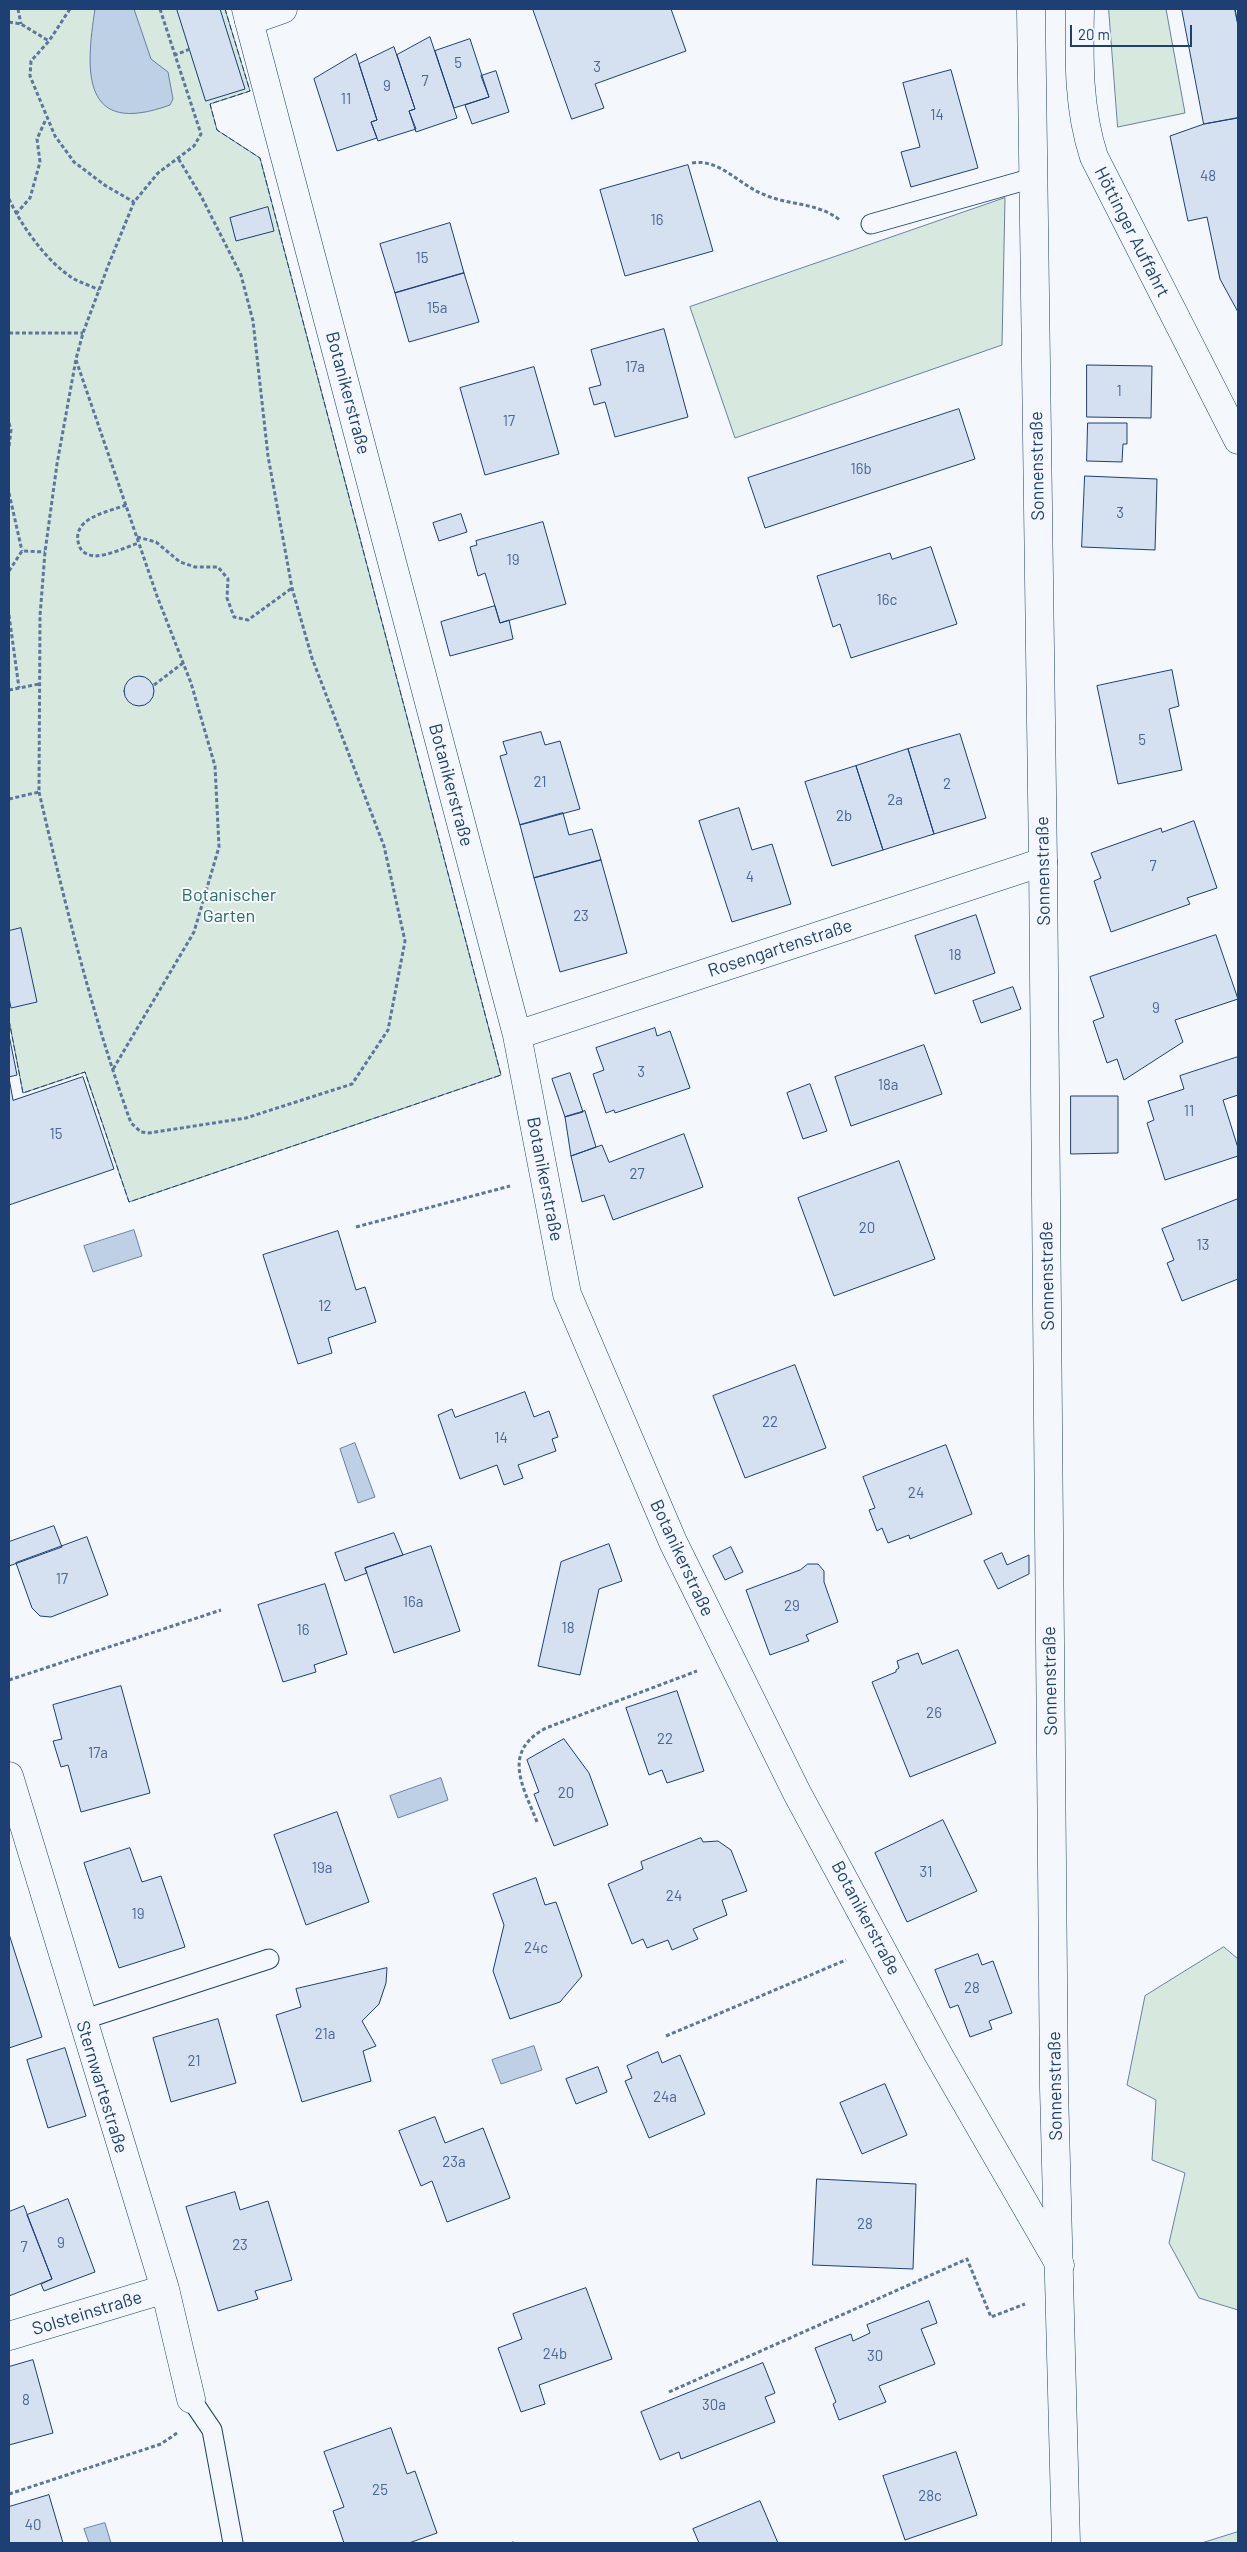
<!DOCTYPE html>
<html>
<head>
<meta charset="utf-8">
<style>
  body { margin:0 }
  #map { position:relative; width:1247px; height:2552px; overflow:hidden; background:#f4f7fb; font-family:Barlow,sans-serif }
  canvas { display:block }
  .frame { position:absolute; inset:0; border:10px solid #1d3f73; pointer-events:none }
  .scale { position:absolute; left:1070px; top:25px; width:122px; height:22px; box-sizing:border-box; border:2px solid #1d3f73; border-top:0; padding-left:6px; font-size:15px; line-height:18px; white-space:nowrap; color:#1d3f73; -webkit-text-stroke:4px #f4f7fb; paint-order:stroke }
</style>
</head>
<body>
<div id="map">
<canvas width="1247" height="2552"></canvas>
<div class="frame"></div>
<div class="scale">20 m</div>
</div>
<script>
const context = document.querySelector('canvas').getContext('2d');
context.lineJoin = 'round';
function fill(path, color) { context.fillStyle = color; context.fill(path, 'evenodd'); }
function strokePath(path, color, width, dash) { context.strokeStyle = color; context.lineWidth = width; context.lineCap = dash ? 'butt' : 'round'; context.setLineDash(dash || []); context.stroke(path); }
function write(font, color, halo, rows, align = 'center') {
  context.font = font + ' Barlow,sans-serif'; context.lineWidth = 4; context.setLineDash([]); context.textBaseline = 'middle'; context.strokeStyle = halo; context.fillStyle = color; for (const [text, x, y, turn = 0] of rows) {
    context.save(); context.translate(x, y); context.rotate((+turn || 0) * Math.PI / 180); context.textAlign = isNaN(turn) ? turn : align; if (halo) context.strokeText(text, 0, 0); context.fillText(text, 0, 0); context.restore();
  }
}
const green = new Path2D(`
  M9,9H225L250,91L210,104L217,130L260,158L501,1075L129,1202L85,1072L23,1093L9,1020Z
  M1109,9H1166L1185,113L1118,127Z
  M1005,198L1002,345L735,438L690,307Z
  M1224,1947L1238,1959V2310L1199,2298L1169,2243L1185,2173L1152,2160L1156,2100L1127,2085L1145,1996Z
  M1238,2532V2543H1202Z`);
fill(green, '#d7e8df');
strokePath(green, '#687fa3', 1);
const water = new Path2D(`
  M95,9H134L151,59L168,72L173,99L170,105C82,137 85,73 95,9Z
  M134,1230L142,1256L93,1272L84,1246Z
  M355,1443L375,1497L358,1503L340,1449Z
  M441,1778L448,1800L398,1818L390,1796Z
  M534,2046L542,2070L501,2084L492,2060Z
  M105,2523L111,2543H89L84,2529Z`);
fill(water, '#bed0e5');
strokePath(water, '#687fa3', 1);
const building = new Path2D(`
  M177,9H220L245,89L206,101Z
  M533,9H671L686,51L595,84L604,108L572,119Z
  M1182,9H1235L1238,25V118L1204,124Z
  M1235,9H1238V25Z
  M430,37L457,118L416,132L409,111L415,109L397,55Z
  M470,39L489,97L454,108L435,51Z
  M394,47L415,109L409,111L416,129L378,141L371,122L377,120L359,64Z
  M356,54L377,120L371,122L377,138L337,151L314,79Z
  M951,70L978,168L911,187L901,152L920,147L903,83Z
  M496,71L509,112L472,124L465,105L489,97L481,76Z
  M1238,118V312L1220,279L1207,217L1188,221L1170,136L1204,124Z
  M688,165L713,251L625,276L600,190Z
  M268,207L274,231L236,241L230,218Z
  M450,223L464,273L395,293L380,244Z
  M464,273L479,322L409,342L395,293Z
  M664,329L688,417L615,437L605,402L594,405L589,388L601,385L591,350Z
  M1087,365L1152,366L1151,418L1087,417Z
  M534,367L559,454L485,475L460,388Z
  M959,409L975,459L765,528L748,478Z
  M1088,423H1127V444H1123L1122,462L1087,461Z
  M1085,476L1157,479L1155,550L1082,547Z
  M461,514L467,532L439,541L433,523Z
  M543,522L566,604L500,623L485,573L478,576L470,547L477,545L476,541Z
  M931,547L957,624L851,658L840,624L833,627L817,576L890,553L892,559Z
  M495,606L500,623L509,620L513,639L450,656L441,622Z
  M1172,670L1179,706L1169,709L1182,770L1118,784L1097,686Z
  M124 691a15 15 0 1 1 30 0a15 15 0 1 1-30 0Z
  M541,732L545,745L560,741L580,809L520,825L500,756L507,754L503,742Z
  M960,734L986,818L934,834L908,749Z
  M908,749L934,834L883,850L856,766Z
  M856,766L883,850L832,866L805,782Z
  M739,808L752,850L772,844L791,904L732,922L699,821Z
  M563,813L569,835L592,829L601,860L534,878L520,825Z
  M1194,821L1217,888L1187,898L1190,904L1111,932L1094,881L1101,878L1091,853L1161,828L1162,832Z
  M601,860L627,953L560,972L534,878Z
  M976,915L995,973L935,994L915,936Z
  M21,928L37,1002L11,1008L9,998V931Z
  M1216,935L1238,999L1175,1020L1183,1042L1124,1080L1117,1059L1107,1063L1093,1021L1104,1017L1090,977Z
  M1013,987L1021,1009L981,1023L973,1001Z
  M655,1028L657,1036L670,1031L690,1088L615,1113L614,1110L606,1113L593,1074L604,1070L596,1048Z
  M9,1035L17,1075L9,1077Z
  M924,1045L942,1094L851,1126L835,1077Z
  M1238,1057V1095L1223,1100L1238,1148V1156L1165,1180L1147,1123L1154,1120L1148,1101L1184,1089L1180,1076Z
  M570,1073L583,1112L565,1117L552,1079Z
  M83,1077L114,1169L9,1205V1078L13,1100Z
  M810,1084L827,1131L803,1139L787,1093Z
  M1071,1096H1118V1153L1071,1154Z
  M585,1111L596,1147L571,1156L565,1117Z
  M684,1134L703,1187L613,1220L604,1195L582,1202L571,1156L602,1145L609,1162Z
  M899,1161L935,1259L834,1296L798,1198Z
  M1238,1199V1279L1182,1301L1167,1263L1174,1260L1162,1229Z
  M338,1231L356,1290L365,1287L376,1322L328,1338L332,1353L298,1364L263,1255Z
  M795,1365L826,1448L745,1478L713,1396Z
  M525,1392L534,1417L549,1411L558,1437L552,1439L556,1451L518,1465L523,1478L504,1485L497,1465L460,1479L438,1415L452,1409L455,1417Z
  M946,1445L972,1514L910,1539L909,1535L888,1543L882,1528L877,1531L869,1510L875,1508L863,1477Z
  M54,1526L62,1547L9,1566V1542Z
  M394,1533L403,1555L365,1568L367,1573L345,1581L335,1553Z
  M87,1537L108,1595L51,1617L40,1616L32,1608L16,1563Z
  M609,1544L622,1581L599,1589L580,1675L538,1666L561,1562Z
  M431,1546L460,1631L394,1653L365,1568Z
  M731,1547L743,1572L725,1580L713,1556Z
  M1002,1553L1007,1565L1029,1555V1574L998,1589L984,1561Z
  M808,1564H818L824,1571V1582L838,1622L806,1635L809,1641L770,1655L746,1590L800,1570Z
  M325,1584L347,1654L314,1665L316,1672L283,1682L258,1605Z
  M958,1650L996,1743L910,1777L872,1682L896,1672V1670L899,1668L897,1661L918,1653L922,1664Z
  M121,1686L150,1793L81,1812L68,1765L61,1767L53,1741L62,1739L53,1705Z
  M677,1691L704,1771L667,1783L662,1770L649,1775L626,1708Z
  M564,1739L589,1773L608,1825L554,1846L534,1794L539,1792L527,1760Z
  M337,1812L369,1902L306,1925L274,1835Z
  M943,1820L977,1891L907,1922L875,1853Z
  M701,1838L703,1842L718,1841L731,1850L747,1891L722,1900L727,1915L693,1929L698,1939L672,1950L668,1940L647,1948L643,1939L632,1944L608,1884L643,1869L641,1862Z
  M130,1848L142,1882L161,1876L185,1947L119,1968L84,1863Z
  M536,1878L545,1905L556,1902L582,1976L560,2002L510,2019L493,1971L504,1925L493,1894Z
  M9,1934L42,2037L9,2048Z
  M978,1954L982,1965L993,1961L1012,2013L989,2021L992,2029L970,2037L958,2005L950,2008L935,1970Z
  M387,1968L386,1983L379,2004L362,2021L376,2046L363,2051L371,2081L302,2102L276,2015L301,2007L296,1989Z
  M218,2019L236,2083L171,2102L153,2038Z
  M65,2048L86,2116L48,2128L27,2060Z
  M658,2052L662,2063L680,2055L705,2114L649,2138L625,2081L632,2078L627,2066Z
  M598,2067L607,2092L576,2104L566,2079Z
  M885,2084L907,2135L862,2154L840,2103Z
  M435,2117L445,2143L483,2128L510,2198L447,2222L432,2181L421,2186L399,2131Z
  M817,2179L916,2184L913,2269L813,2265Z
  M235,2192L240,2210L268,2201L292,2280L255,2291L258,2299L218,2311L186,2207Z
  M68,2199L95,2272L44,2291L41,2284L52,2279L27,2215Z
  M24,2206L52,2279L9,2296V2212Z
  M586,2288L612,2359L539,2385L545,2404L521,2412L498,2348L522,2339L513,2314Z
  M929,2301L937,2323L921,2329L935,2364L879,2386L886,2402L839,2420L833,2404L836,2402L815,2348L851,2334L853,2341L870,2333L867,2325Z
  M33,2360L53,2433L9,2445V2367Z
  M763,2363L775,2393L765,2397L775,2422L681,2459L679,2452L660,2460L641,2412Z
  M391,2428L407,2474L415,2471L437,2533L409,2543H344L333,2511L344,2507L324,2452Z
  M956,2452L977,2515L905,2540L883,2476Z
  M49,2495L63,2543H9V2507Z
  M760,2501L778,2543H699L693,2529Z`);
fill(building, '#d5e0f0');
strokePath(building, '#1d3f73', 1);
const service = new Path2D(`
  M871,224L1033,178
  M82,2020L269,1959
  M191,2399L212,2430L233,2543`);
const minor = new Path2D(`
  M249,21L517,1035L567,1294L673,1542L797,1793L938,2054L1060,2265
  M517,1035L1043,862
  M9,1776L165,2289L191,2399
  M9,2336L165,2289`);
const tertiary = new Path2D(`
  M246,9L249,21L283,9
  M1031,9L1043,862L1054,2088L1066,2543
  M1080,9C1079,60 1078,108 1094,157L1238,440`);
strokePath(service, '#1d3f73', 21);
strokePath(minor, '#1d3f73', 29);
strokePath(tertiary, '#1d3f73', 29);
strokePath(new Path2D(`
  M18,9L21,24
  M70,9L49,41L31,61L30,76L55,136L74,162L106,186L134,202
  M160,9L175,55
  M9,22L21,24L49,41
  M692,163C720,158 740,186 765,195C791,206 818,202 841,221
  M9,199C22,227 47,262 74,279C82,283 91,286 99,290
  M16,214L30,198L40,162L37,139L46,119
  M9,333H83
  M76,360L157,596L191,683L215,766L219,847L194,932L112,1071
  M9,423L11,430L9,447
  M9,493L22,551
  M126,505C108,512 70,518 79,545C81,552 87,555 94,556C108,556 126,547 139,543
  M137,537L156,542L180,562L195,567H218L228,579L227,598L234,617L248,620L292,588
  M9,571L22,551L45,552
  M9,615L19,688
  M154,685L183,663
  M9,690L39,684
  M39,792C65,904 92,1015 131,1123L141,1132L149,1133L246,1118L352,1084L388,1030L405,941L384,846L312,658L292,588L268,456L253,321L241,275L201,196L178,158
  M9,799L39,792L40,616L45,552L57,464L76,359L83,333L108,266L134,202L158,173L194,146L201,134L175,55L190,49
  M356,1227L510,1186
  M9,1680L221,1610
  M537,1822C523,1786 501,1752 546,1728L697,1671
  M666,2036L846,1960
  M669,2392L967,2259L991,2317L1025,2304
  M9,2494L161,2444L177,2433
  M512,2543H514`), '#5e769c', 3, [4, 2.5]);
strokePath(service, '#f4f7fb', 19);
strokePath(minor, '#f4f7fb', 28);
strokePath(tertiary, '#f4f7fb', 28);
strokePath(new Path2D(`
  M9,1020L23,1093L85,1072L129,1202L501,1075L260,158L217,130L210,104L250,91L225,9`), '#1d3f73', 1, [6, 2.5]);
write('15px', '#4b6792', null, [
  ["5",458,63],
  ["3",597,67],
  ["7",425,81],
  ["9",387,86],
  ["11",346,99],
  ["14",937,115],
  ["48",1208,176],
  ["16",657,220],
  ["15",422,258],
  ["15a",437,308],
  ["17a",635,367],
  ["1",1119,391],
  ["17",509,421],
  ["16b",861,469],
  ["3",1120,513],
  ["19",513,560],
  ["16c",887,600],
  ["5",1142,740],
  ["21",540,782],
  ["2",947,784],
  ["2a",895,800],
  ["2b",844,816],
  ["7",1153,866],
  ["4",750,877],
  ["23",581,916],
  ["18",955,955],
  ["9",1156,1008],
  ["3",641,1072],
  ["18a",888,1085],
  ["11",1189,1111],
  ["15",56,1134],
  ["27",637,1174],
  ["20",867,1228],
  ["13",1203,1245],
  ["12",325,1306],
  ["22",770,1422],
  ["14",501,1438],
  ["24",916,1493],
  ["17",62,1579],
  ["16a",413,1602],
  ["29",792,1606],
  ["18",568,1628],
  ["16",303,1630],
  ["26",934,1713],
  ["22",665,1739],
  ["17a",98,1753],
  ["20",566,1793],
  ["19a",322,1868],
  ["31",926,1872],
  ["24",674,1896],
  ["19",138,1914],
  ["24c",536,1948],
  ["28",972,1988],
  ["21a",325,2034],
  ["21",194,2061],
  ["24a",665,2097],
  ["23a",454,2162],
  ["28",865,2224],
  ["9",61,2243],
  ["23",240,2245],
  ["7",24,2247],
  ["24b",555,2354],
  ["30",875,2356],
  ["8",26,2400],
  ["30a",714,2405],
  ["25",380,2490],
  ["28c",930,2496],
  ["40",33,2525]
]);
write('18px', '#1d3f73', '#f4f7fb', [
  ["Höttinger Auffahrt",1132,232,63],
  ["Botanikerstraße",348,393,75],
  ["Sonnenstraße",1037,466,-91],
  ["Botanikerstraße",451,785,75],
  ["Sonnenstraße",1043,871,-91],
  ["Rosengartenstraße",780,948,-18],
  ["Botanikerstraße",545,1179,79],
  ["Sonnenstraße",1047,1276,-91],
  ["Botanikerstraße",682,1558,65],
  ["Sonnenstraße",1050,1681,-91],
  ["Botanikerstraße",866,1918,62],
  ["Sonnenstraße",1055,2086,-91],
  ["Sternwartestraße",102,2087,73],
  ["Solsteinstraße",87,2313,-17]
]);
write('18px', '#2c6c60', '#f4f7fb', [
  ["Botanischer",229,895],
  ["Garten",229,916]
]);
</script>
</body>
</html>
